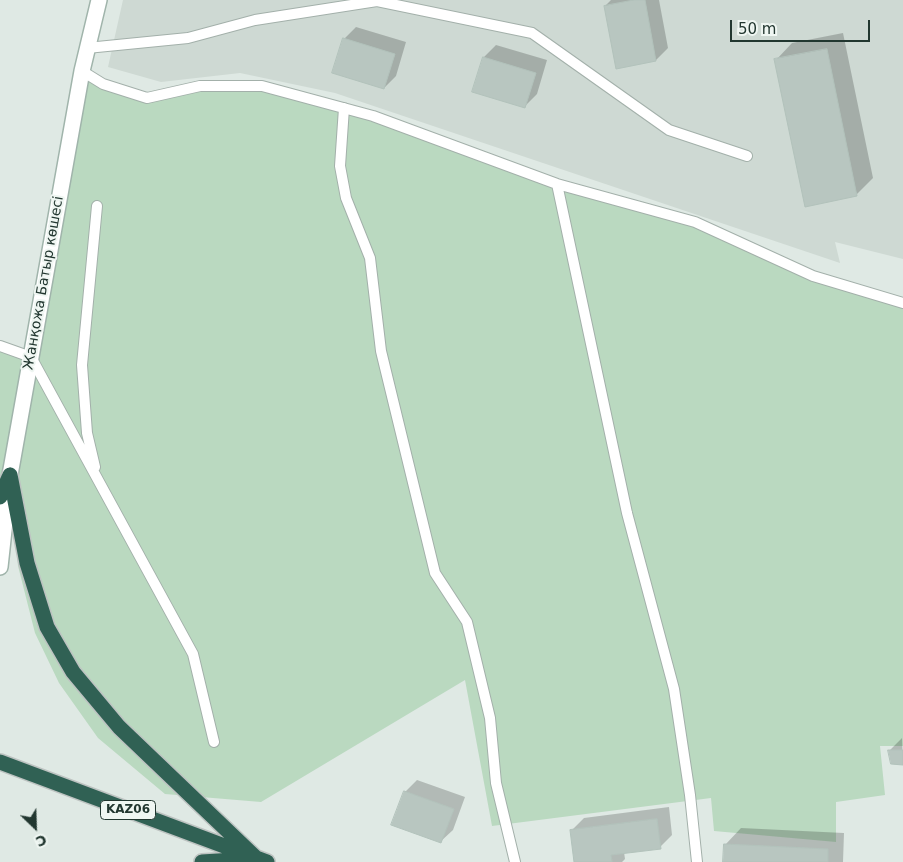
<!DOCTYPE html>
<html>
<head>
<meta charset="utf-8">
<style>
  body { margin:0 }
  #map { position:relative; width:903px; height:862px; overflow:hidden; background:#dfe9e4; font-family:"DejaVu Sans",sans-serif }
  canvas { display:block }
  .north { position:absolute; left:10px; top:802px; width:50px; height:50px; -webkit-text-stroke:4px #eff6f2; paint-order:stroke; rotate:156deg; font-size:14px; font-weight:700; line-height:20px; text-align:center; color:#223730 }
  .north::after { content:''; display:block; margin:auto; width:18px; height:22px; background:#223730; clip-path:polygon(50% 0,100% 100%,50% 72%,0 100%) }
  .scale { position:absolute; left:730px; top:20px; width:140px; height:22px; box-sizing:border-box; border:2px solid #223730; border-top:0; padding-left:6px; font-size:15px; line-height:18px; white-space:nowrap; color:#223730; -webkit-text-stroke:4px #eff6f2; paint-order:stroke }
</style>
</head>
<body>
<div id="map">
<canvas width="903" height="862"></canvas>
<div class="north">С</div>
<div class="scale">50 m</div>
</div>
<script>
const context = document.querySelector('canvas').getContext('2d');
context.lineJoin = 'round';
function fill(path, color) { context.fillStyle = color; context.fill(path, 'evenodd'); }
function strokePath(path, color, width, dash) { context.strokeStyle = color; context.lineWidth = width; context.lineCap = dash ? 'butt' : 'round'; context.setLineDash(dash || []); context.stroke(path); }
function write(font, color, halo, rows, align = 'center') {
  context.font = font + ' "DejaVu Sans",sans-serif'; context.lineWidth = 4; context.setLineDash([]); context.textBaseline = 'middle'; context.strokeStyle = halo; context.fillStyle = color; for (const [text, x, y, turn = 0] of rows) {
    context.save(); context.translate(x, y); context.rotate((+turn || 0) * Math.PI / 180); context.textAlign = isNaN(turn) ? turn : align; if (halo) context.strokeText(text, 0, 0); context.fillText(text, 0, 0); context.restore();
  }
}
fill(new Path2D(`
  M123,0H903V259L835,242L840,263L335,93L240,73L161,82L108,67Z`), '#ced9d3');
fill(new Path2D(`
  M82,71L147,98L200,86H262L373,116L557,184L695,222L813,276L903,303V746H880L885,795L836,802V842L714,831L711,798L492,826L465,680L261,802L165,794L98,738L59,683L35,633L18,566L10,476L0,480V346L31,357Z`), '#bad9c0');
fill(new Path2D(`
  M611,0H659L668,48L656,60L605,6Z
  M356,27L406,42L396,76L384,88L344,39Z
  M843,33L873,178L857,194L776,60L792,43Z
  M496,45L547,60L537,94L525,106L484,57Z
  M902,738L903,763H892L890,750Z
  M417,780L465,797L453,830L440,842L405,792Z
  M669,807L672,835L660,847L624,852L625,859L622,862H575L572,830L584,818Z
  M741,828L844,833L843,862H724L725,845Z`), '#0003');
const building = new Path2D(`
  M634,0H645L656,61L616,69L604,6Z
  M343,38L395,54L384,89L332,73Z
  M827,49L857,196L805,207L774,59Z
  M483,57L536,73L525,108L472,92Z
  M888,750H903V765L891,764Z
  M404,791L454,809L441,843L391,825Z
  M657,819L661,849L611,855L612,862H574L570,830Z
  M724,844L828,849V862H723Z`);
fill(building, '#b8c6c0');
strokePath(building, '#b2c2bb', 1);
const lane = new Path2D(`
  M87,48L188,38L255,20L377,1L532,33L669,130L747,156
  M82,71L103,84L147,98L200,86H262L373,116L557,184L695,222L813,276L903,303
  M344,108L340,166L346,198L370,258L381,351L435,573L467,622L490,718L496,783L515,862
  M557,184L627,513L674,689L690,795L697,862
  M0,346L31,357L193,654L214,742
  M95,467L87,433L82,365L97,206`);
const secondary = new Path2D(`
  M0,567L10,475L82,71L99,0`);
const highway = new Path2D(`
  M10,475L27,563L47,627L73,672L119,727L256,858
  M0,497L10,475
  M0,762L267,862
  M202,862L250,859`);
strokePath(lane, '#a3b0aa', 12);
strokePath(secondary, '#a0b4ab', 18);
strokePath(highway, '#bdc3c1', 18);
strokePath(lane, '#fff', 10);
strokePath(secondary, '#fff', 15);
strokePath(highway, '#306154', 15);
for (const [x, y, w] of [
  [128,810,55]
]) { const box = new Path2D(); box.roundRect(x - w / 2, y - 9.5, w, 19, 4); context.fillStyle = '#eff6f2'; context.fill(box); strokePath(box, '#223730', 1); }
write('bold 12px', '#223730', null, [
  ["KАZ06",128,810]
]);
write('14px', '#223730', '#eff6f2', [
  ["Жанқожа Батыр көшесі",44,283,-80]
]);
</script>
</body>
</html>
